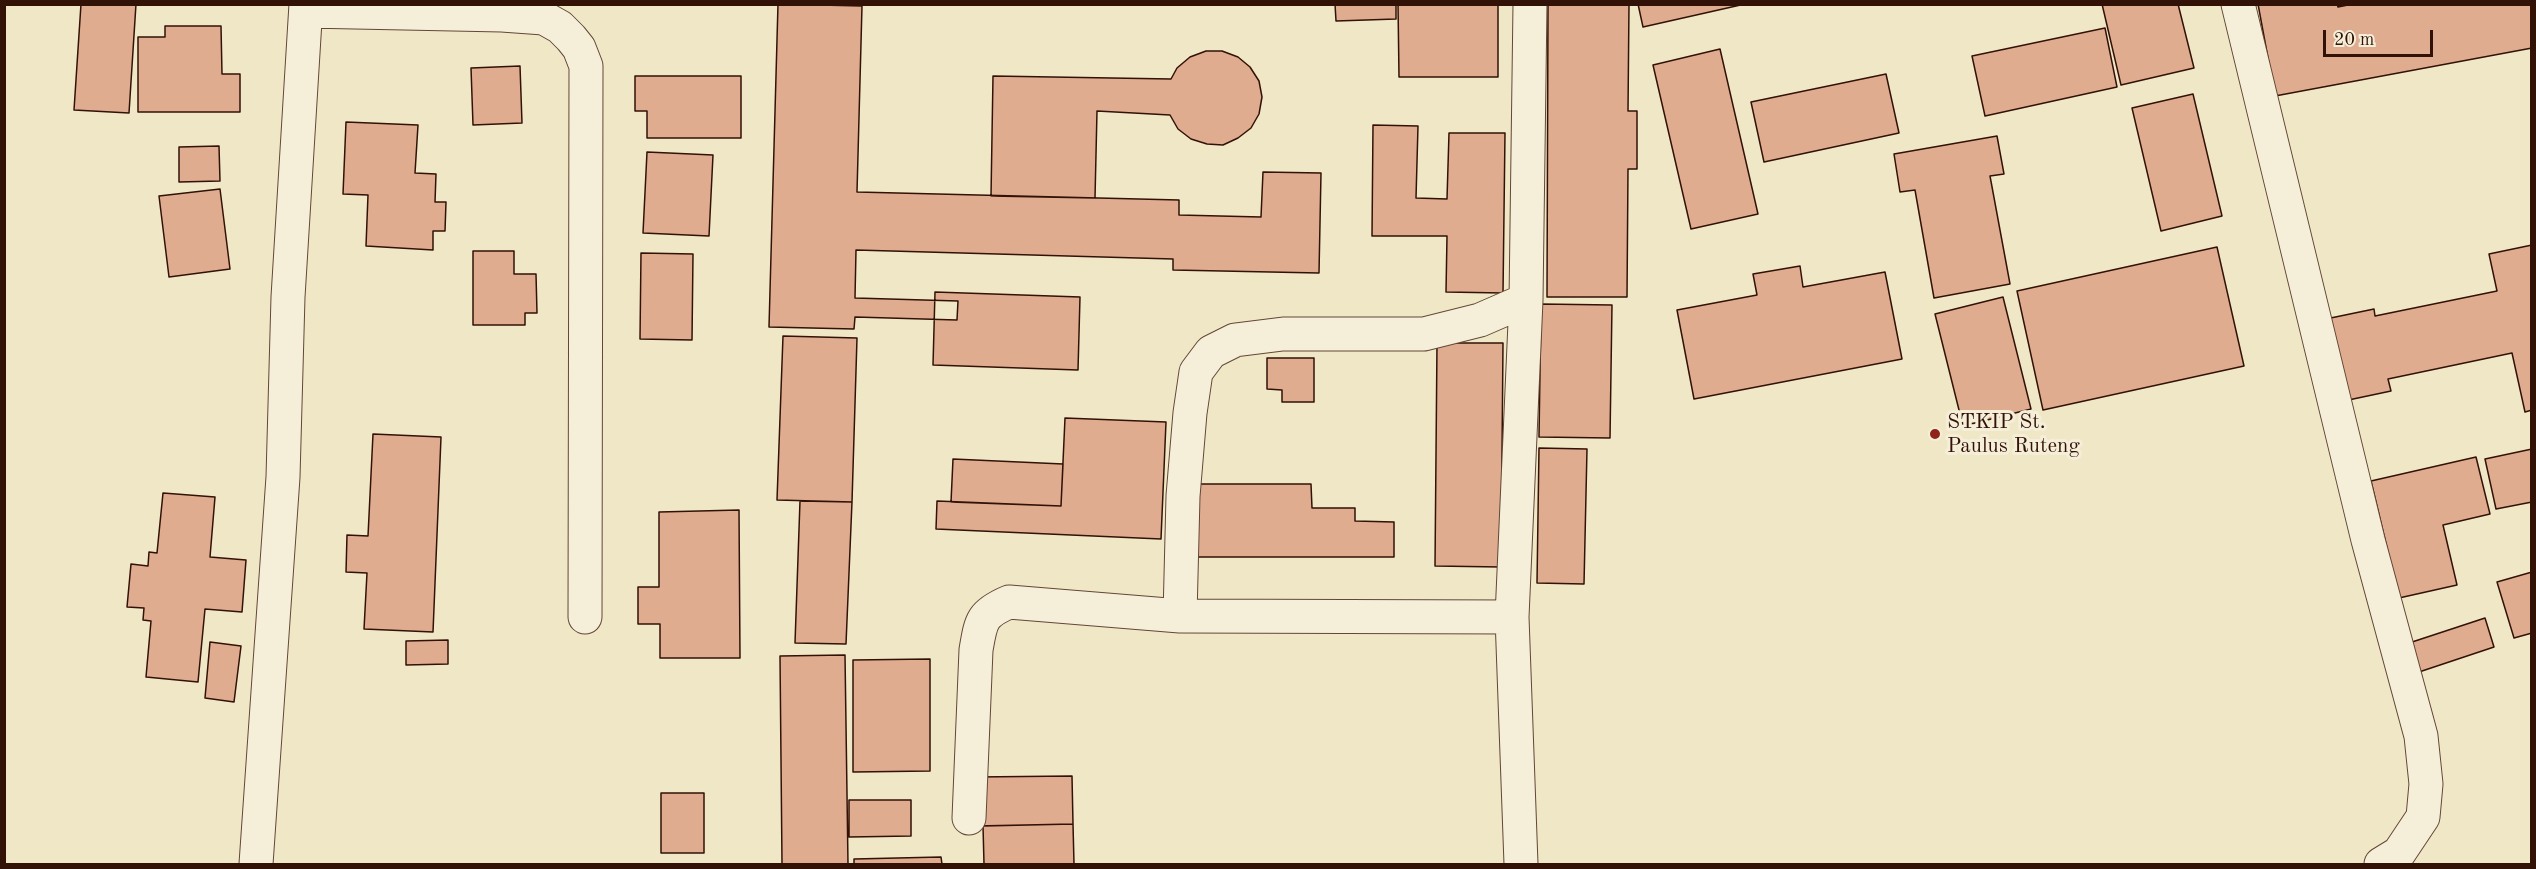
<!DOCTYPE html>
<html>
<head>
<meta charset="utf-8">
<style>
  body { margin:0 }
  #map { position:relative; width:2536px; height:869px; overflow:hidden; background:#f0e7c6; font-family:"Old Standard TT",serif }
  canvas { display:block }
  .frame { position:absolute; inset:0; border:6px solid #321206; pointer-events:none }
  .scale { position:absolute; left:2323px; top:30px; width:110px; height:27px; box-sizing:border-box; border:3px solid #321206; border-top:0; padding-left:8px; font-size:18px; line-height:21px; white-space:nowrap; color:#321206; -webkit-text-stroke:4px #f5efda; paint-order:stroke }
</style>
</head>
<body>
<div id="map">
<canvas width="2536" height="869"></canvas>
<div class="frame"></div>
<div class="scale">20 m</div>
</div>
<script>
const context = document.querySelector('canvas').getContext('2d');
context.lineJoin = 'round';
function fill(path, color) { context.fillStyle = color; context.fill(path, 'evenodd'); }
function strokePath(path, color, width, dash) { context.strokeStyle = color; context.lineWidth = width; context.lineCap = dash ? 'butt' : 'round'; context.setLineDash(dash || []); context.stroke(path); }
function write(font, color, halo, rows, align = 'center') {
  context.font = font + ' "Old Standard TT",serif'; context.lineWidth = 6; context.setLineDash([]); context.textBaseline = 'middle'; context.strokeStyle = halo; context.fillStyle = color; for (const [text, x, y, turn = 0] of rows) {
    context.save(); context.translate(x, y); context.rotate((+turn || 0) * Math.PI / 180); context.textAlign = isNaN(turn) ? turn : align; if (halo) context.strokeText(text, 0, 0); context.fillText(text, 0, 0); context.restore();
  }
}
const building = new Path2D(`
  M81,4H136L129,113L74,110Z
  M778,4L862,6L857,192L1179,200V215L1261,217L1263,172L1321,173L1319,273L1173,270V259L856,250L855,298L958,301L957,320L855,317L854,329L769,327Z
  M1335,4H1396V19L1336,21Z
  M1398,4H1498V77H1399Z
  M1548,4H1629L1628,111H1637V169H1628L1627,297H1547Z
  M1638,4H1745L1643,27Z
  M2102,4H2178L2194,68L2121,85Z
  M2258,4H2337L2338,7L2353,4H2532V48L2275,96Z
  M165,26H221L222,74H240V112H138V37H165Z
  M2105,28L2117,87L1985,116L1972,56Z
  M1720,49L1758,214L1691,229L1653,65Z
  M1206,51H1222L1238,57L1250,67L1259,81L1262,97L1259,114L1251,128L1238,138L1223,145L1207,144L1191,139L1178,129L1170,115L1097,111L1095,198L991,196L993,76L1171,79L1177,68L1190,57Z
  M520,66L522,123L473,125L471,68Z
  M1886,74L1899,133L1764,162L1751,102Z
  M635,76H741V138H647V111H635Z
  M2193,94L2222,216L2161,231L2132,108Z
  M346,122L418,125L415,173L436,174L435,202H446L445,231H433V250L366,246L368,195L343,194Z
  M1373,125L1418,126L1416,198L1447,199L1449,133H1505L1503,293L1446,292L1447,236H1372Z
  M1997,136L2004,174L1990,176L2010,284L1934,298L1915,190L1900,192L1894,154Z
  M219,146L220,181L179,182V147Z
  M647,152L713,155L709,236L643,233Z
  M220,189L230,269L169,277L159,196Z
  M2532,245V410L2525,412L2512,353L2388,379L2391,391L2339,402L2321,320L2374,309L2375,316L2497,291L2489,254Z
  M2217,247L2244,366L2043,410L2017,291Z
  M473,251H514V274H536L537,313H525V325H473Z
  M641,253L693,254L692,340L640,339Z
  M1800,266L1803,287L1885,272L1902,359L1694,399L1677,310L1757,295L1753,274Z
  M935,292L1080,297L1078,370L933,365Z
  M2003,297L2031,409L1963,426L1935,314Z
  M1541,304L1612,305L1610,438L1539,437Z
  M783,336L857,338L852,502L777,500Z
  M1437,343H1503L1501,567L1435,566Z
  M1267,358H1314V402H1282V390L1267,389Z
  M1065,418L1166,422L1161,539L936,529L937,501L1061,506Z
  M373,434L441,437L433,632L364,629L367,573L346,572L347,535L368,536Z
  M1539,448L1587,449L1584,584L1537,583Z
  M2532,449V502L2496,509L2485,459Z
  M2476,457L2490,514L2443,525L2457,585L2399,598L2371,481Z
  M953,459L1063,464L1061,506L951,502Z
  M1194,484H1311L1312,508H1355V521L1394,522V557H1194Z
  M163,493L215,497L210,557L246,560L242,612L205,609L198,682L146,677L151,621L143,620L144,608L127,607L131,564L148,566L149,552L157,553Z
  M800,501L852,502L846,644L795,643Z
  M739,510L740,658H660V624H638V587H659V512Z
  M2532,572V633L2514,638L2497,582Z
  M2485,618L2494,647L2416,673L2406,644Z
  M448,640V664L406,665V641Z
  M210,642L241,646L234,702L205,698Z
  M845,655L848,864H782L780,656Z
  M930,659V771L853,772V660Z
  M1072,776L1073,824L976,826L975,777Z
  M661,793H704V853H661Z
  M849,800H911V836L849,837Z
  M1073,824L1074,864H984L983,826Z
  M941,857L942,864H854V859Z`);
fill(building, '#dfac90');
strokePath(building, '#321206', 1.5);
const street = new Path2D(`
  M2238,4L2368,540L2421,736L2426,784L2423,817L2399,853L2381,864
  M306,11L502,15L544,18L560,27L571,38L579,48L586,66L585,617
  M1180,616L1512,617
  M969,818L976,650C981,621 981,614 1009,602L1180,616L1183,496L1190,413L1196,372L1211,352L1235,340L1283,334H1424L1480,320L1526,300
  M256,864L283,477L288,297L306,4
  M1521,864L1512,617L1526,300L1530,4`);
strokePath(street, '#624736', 35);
strokePath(street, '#f5efda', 33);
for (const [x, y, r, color] of [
  [1935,434,6,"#8f2418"]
]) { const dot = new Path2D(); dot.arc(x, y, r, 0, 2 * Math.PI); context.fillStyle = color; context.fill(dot); strokePath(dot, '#f5efda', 2); }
write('21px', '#321206', '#f5efda', [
  ["STKIP St.",1947,422],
  ["Paulus Ruteng",1947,446]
], 'left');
</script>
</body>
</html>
